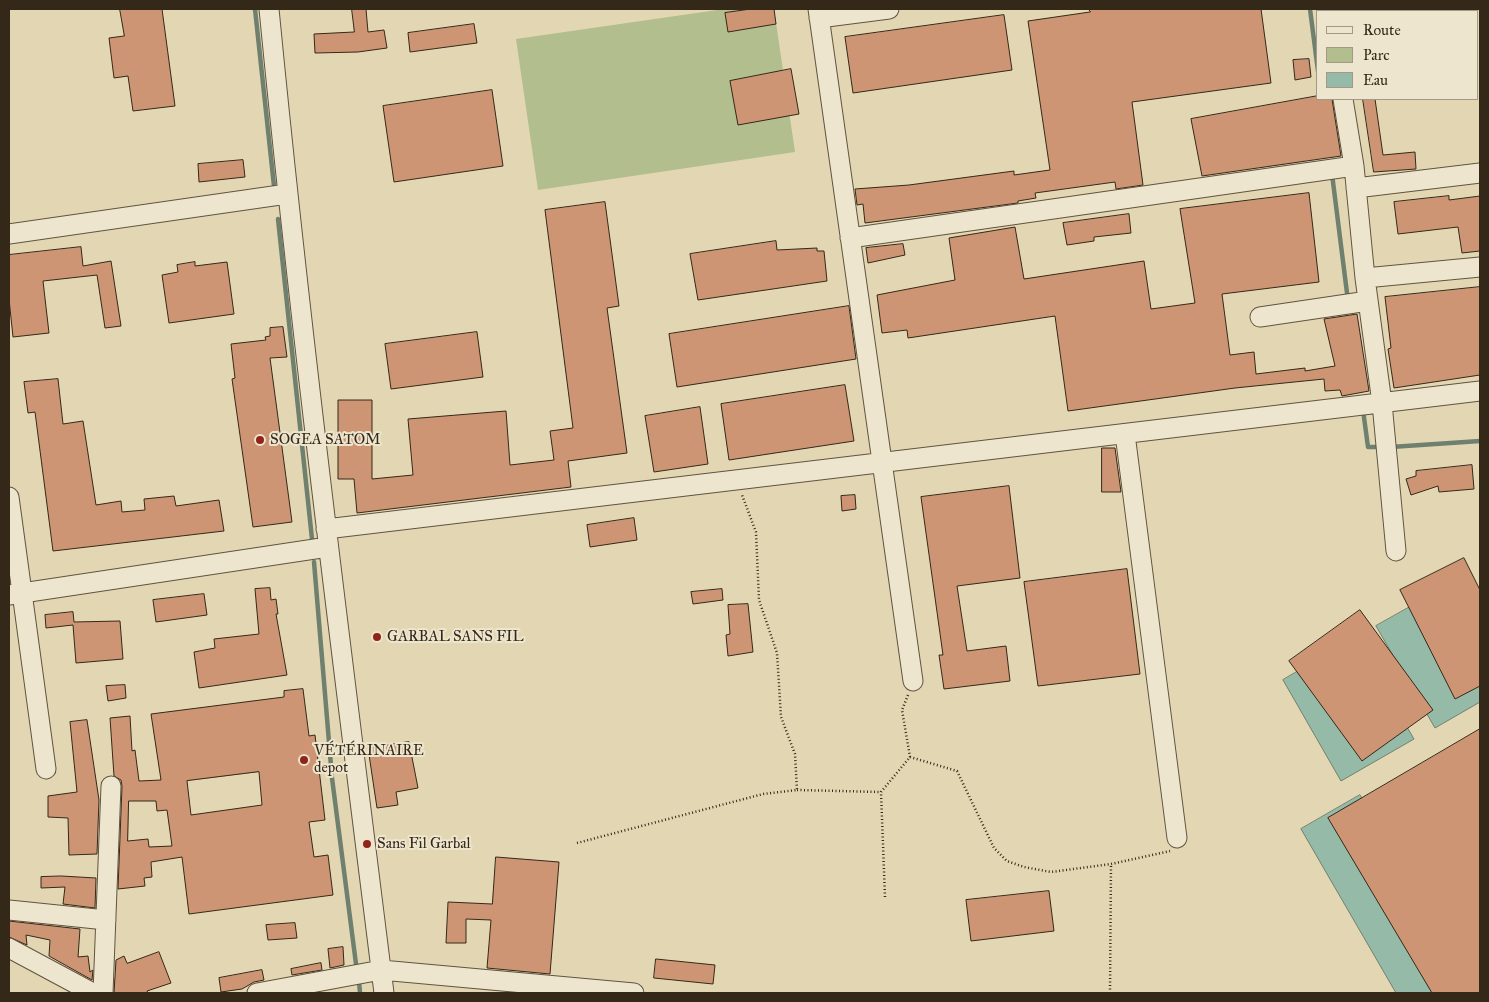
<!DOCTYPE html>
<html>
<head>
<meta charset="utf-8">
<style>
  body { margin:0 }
  #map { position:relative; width:1489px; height:1002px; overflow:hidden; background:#e3d7b3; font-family:"IM FELL Great Primer",serif }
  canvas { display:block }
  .frame { position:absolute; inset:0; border:10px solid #342819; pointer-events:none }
  .legend { position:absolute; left:1316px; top:10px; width:162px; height:90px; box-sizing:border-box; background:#ede5ce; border:1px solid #a39986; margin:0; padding:6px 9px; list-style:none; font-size:15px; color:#342819 }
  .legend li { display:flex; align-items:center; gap:10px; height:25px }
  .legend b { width:25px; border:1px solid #a39986 }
</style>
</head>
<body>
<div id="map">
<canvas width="1489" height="1002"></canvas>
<div class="frame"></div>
<ul class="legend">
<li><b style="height:6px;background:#ede5ce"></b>Route</li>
<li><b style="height:14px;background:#b2be8e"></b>Parc</li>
<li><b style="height:14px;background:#96baa8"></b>Eau</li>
</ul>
</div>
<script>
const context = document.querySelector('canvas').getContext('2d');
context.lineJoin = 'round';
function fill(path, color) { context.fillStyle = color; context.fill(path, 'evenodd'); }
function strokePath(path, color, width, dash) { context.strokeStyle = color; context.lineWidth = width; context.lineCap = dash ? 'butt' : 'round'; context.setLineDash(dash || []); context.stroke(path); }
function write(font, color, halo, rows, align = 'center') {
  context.font = font + ' "IM FELL Great Primer",serif'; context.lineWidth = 4; context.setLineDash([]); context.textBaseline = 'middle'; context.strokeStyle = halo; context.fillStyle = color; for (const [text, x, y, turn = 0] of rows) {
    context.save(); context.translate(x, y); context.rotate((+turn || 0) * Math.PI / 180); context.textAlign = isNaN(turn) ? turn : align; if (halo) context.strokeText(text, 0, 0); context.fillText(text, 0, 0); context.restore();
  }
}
fill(new Path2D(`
  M724,9H774L795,152L538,190L516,39Z`), '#b2be8e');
const water = new Path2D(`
  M1449,585L1480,639V702L1435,728L1376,626Z
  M1355,638L1414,739L1341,781L1283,680Z
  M1360,795L1475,993H1396L1301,829Z`);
fill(water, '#96baa8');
strokePath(water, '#6f806f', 1);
strokePath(new Path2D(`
  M255,9L274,186
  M1310,9L1318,71
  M1332,174L1348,301
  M278,219L312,539
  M1363,410L1368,447H1380
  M1391,447L1480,441
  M314,562L332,778L356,964
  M359,981L360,993`), '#6f806f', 4.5);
const building = new Path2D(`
  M120,9H162L175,106L133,111L128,76L114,78L109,38L124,36Z
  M352,9H366L368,32L384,30L387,48L358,52L315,53L314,34L354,32Z
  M751,9H774L776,24L728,32L725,13Z
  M1089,9H1261L1271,83L1132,102L1143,185L1116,189L1115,182L1035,193L1036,198L1018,201V203L865,223L863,204L857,205L855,189L909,185L1014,171V175L1050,170L1028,21L1090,12Z
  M1004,15L1012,70L853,93L845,37Z
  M474,24L477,43L410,52L408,33Z
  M1309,59L1311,77L1295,80L1293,60Z
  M791,69L799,114L738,125L730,81Z
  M492,90L503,166L394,182L383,106Z
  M1318,96V99H1332L1341,156L1202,176L1191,119Z
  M1363,99H1375L1383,155L1415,152L1416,169L1374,172Z
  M243,160L245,177L199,182L198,164Z
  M1309,193L1319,282L1222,294L1230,355L1254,352L1256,374L1305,368V371L1335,366L1324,319L1357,314L1369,391L1342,396L1340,390L1325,391L1324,379L1235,388L1068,411L1055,316L908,338L907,330L882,333L877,295L955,280L949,238L1015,227L1024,279L1144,261L1151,309L1195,303L1180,209Z
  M1449,196V200L1480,196V251L1462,253L1458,227L1398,234L1394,202Z
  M605,202L619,306L607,308L627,453L568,461L571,487L357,513L354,479H338V400H372V479L413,475L408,419L506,411L510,465L554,460L550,431L573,428L545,210Z
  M1129,214L1131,233L1094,237V241L1067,245L1063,223Z
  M776,241L777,250L817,248V251H824L827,281L698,300L690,254Z
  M903,244L905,255L868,263L866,248Z
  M81,247L83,266L111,261L121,326L105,328L97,275L43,281L49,333L13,337L9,299V255Z
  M195,262V266L227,262L234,314L169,323L162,275L178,272L177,265Z
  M1480,287V375L1394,388L1388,349L1391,348L1385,297Z
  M849,306L856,359L677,387L669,334Z
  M283,327L287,357L270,358L292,522L253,527L232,379L235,378L231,344L266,340L265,337L270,336V328Z
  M477,332L483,377L391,389L385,344Z
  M58,379L63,424L83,421L96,505L121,501L122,512L145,510L144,499L174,496L176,506L219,500L224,531L53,551L35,412L28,413L24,382Z
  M845,385L854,441L729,460L721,404Z
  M700,407L708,464L654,472L645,416Z
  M1102,448H1115L1121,492H1102Z
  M1472,465L1474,489L1439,492L1438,486L1411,495L1406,479L1416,476V471Z
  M1009,486L1020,578L957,586L967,651L1006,646L1010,681L944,689L939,655H943L921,497Z
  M855,495L856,509L842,511L841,496Z
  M634,518L637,540L590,547L587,525Z
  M1464,558L1480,590V686L1455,699L1400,590Z
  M1127,569L1140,674L1038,686L1024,582Z
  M270,588L271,600L276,599L278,614H276L287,675L199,688L194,652L215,648L214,639L259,634L255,589Z
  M722,589L723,600L693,604L691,592Z
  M204,594L207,615L156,622L153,600Z
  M748,604L753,652L728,656L726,635L730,634L728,605Z
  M1360,610L1433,710L1362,761L1289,661Z
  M73,612L74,622L120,621L123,659L76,663L73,625L46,628L45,615Z
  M125,685L126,698L108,701L106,686Z
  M303,689L309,736L315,735L325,820L309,822L314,857L328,855L333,895L189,914L182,857L151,862L152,877L144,878L145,886L118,889L122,786L121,780L114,776L110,718L130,716L132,751L135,750L139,781L161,780L151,714L284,697V691ZM259,772L262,805L191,815L187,781ZM129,801H156L157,811L167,810L172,846L149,847L148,839L128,841Z
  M87,720L99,800L97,854L69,855L68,818L48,817V796L77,792L70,722Z
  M1480,729V993H1432L1328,818Z
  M409,742L418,788L396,792L398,805L377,808L368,748Z
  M496,857L559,862L550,974L487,968L491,920L466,919V943H446L448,902L492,904Z
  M61,876L96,878L95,908L63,904L65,887L41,888V877Z
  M1049,891L1054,931L971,941L966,900Z
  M9,921L80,929L78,957L88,956L90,972L93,970L92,980L49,956L50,940L26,935L27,945L9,937Z
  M295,923L297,938L268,940L266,925Z
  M343,947L344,965L330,968L328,949Z
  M159,952L171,983L147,991L148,993H114L116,960L124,956L127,963Z
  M656,959L715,965L713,984L654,978Z
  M321,963L322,970L292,975L291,969Z
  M262,970L264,980L254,982L242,989L221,992L219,978Z`);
fill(building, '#cd9573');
strokePath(building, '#342819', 1);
const minor = new Path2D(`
  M269,9C301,338 343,665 384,993
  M818,9L913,681
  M1329,9V11
  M819,18L889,9
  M1343,99L1354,166L1365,278L1382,403L1396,551
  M1356,188L1480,173
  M9,234L287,194
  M850,238L1354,166
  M1365,278L1480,267
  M1260,317L1368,301
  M1125,434L1177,838
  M9,497L46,769
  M326,529L1480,391
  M9,595L328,547
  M9,910L106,920
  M9,948L93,993
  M103,993L111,786
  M257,993L381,970L634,993`);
strokePath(minor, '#605440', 21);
strokePath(new Path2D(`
  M908,695L902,710L910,757
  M797,790L880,792
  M577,843L763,794L797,790L795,754L781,717L777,653L759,600L756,532L742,495
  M885,897L881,792L910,757L957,771L994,848L1007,861L1024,867L1051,872L1111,864L1170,851
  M1110,993L1111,864`), '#342819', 2.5, [1, 2.5]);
strokePath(minor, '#ede5ce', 19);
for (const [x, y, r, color] of [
  [260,440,5,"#8f2418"],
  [377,637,5,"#8f2418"],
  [304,760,5,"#8f2418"],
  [367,844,5,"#8f2418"]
]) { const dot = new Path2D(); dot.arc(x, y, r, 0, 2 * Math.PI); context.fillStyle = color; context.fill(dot); strokePath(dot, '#ede5ce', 2); }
write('15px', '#342819', '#ede5ce', [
  ["SOGEA SATOM",270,440],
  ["GARBAL SANS FIL",387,637],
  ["VÉTÉRINAIRE",314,751],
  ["depot",314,768],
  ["Sans Fil Garbal",377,844]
], 'left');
</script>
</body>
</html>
